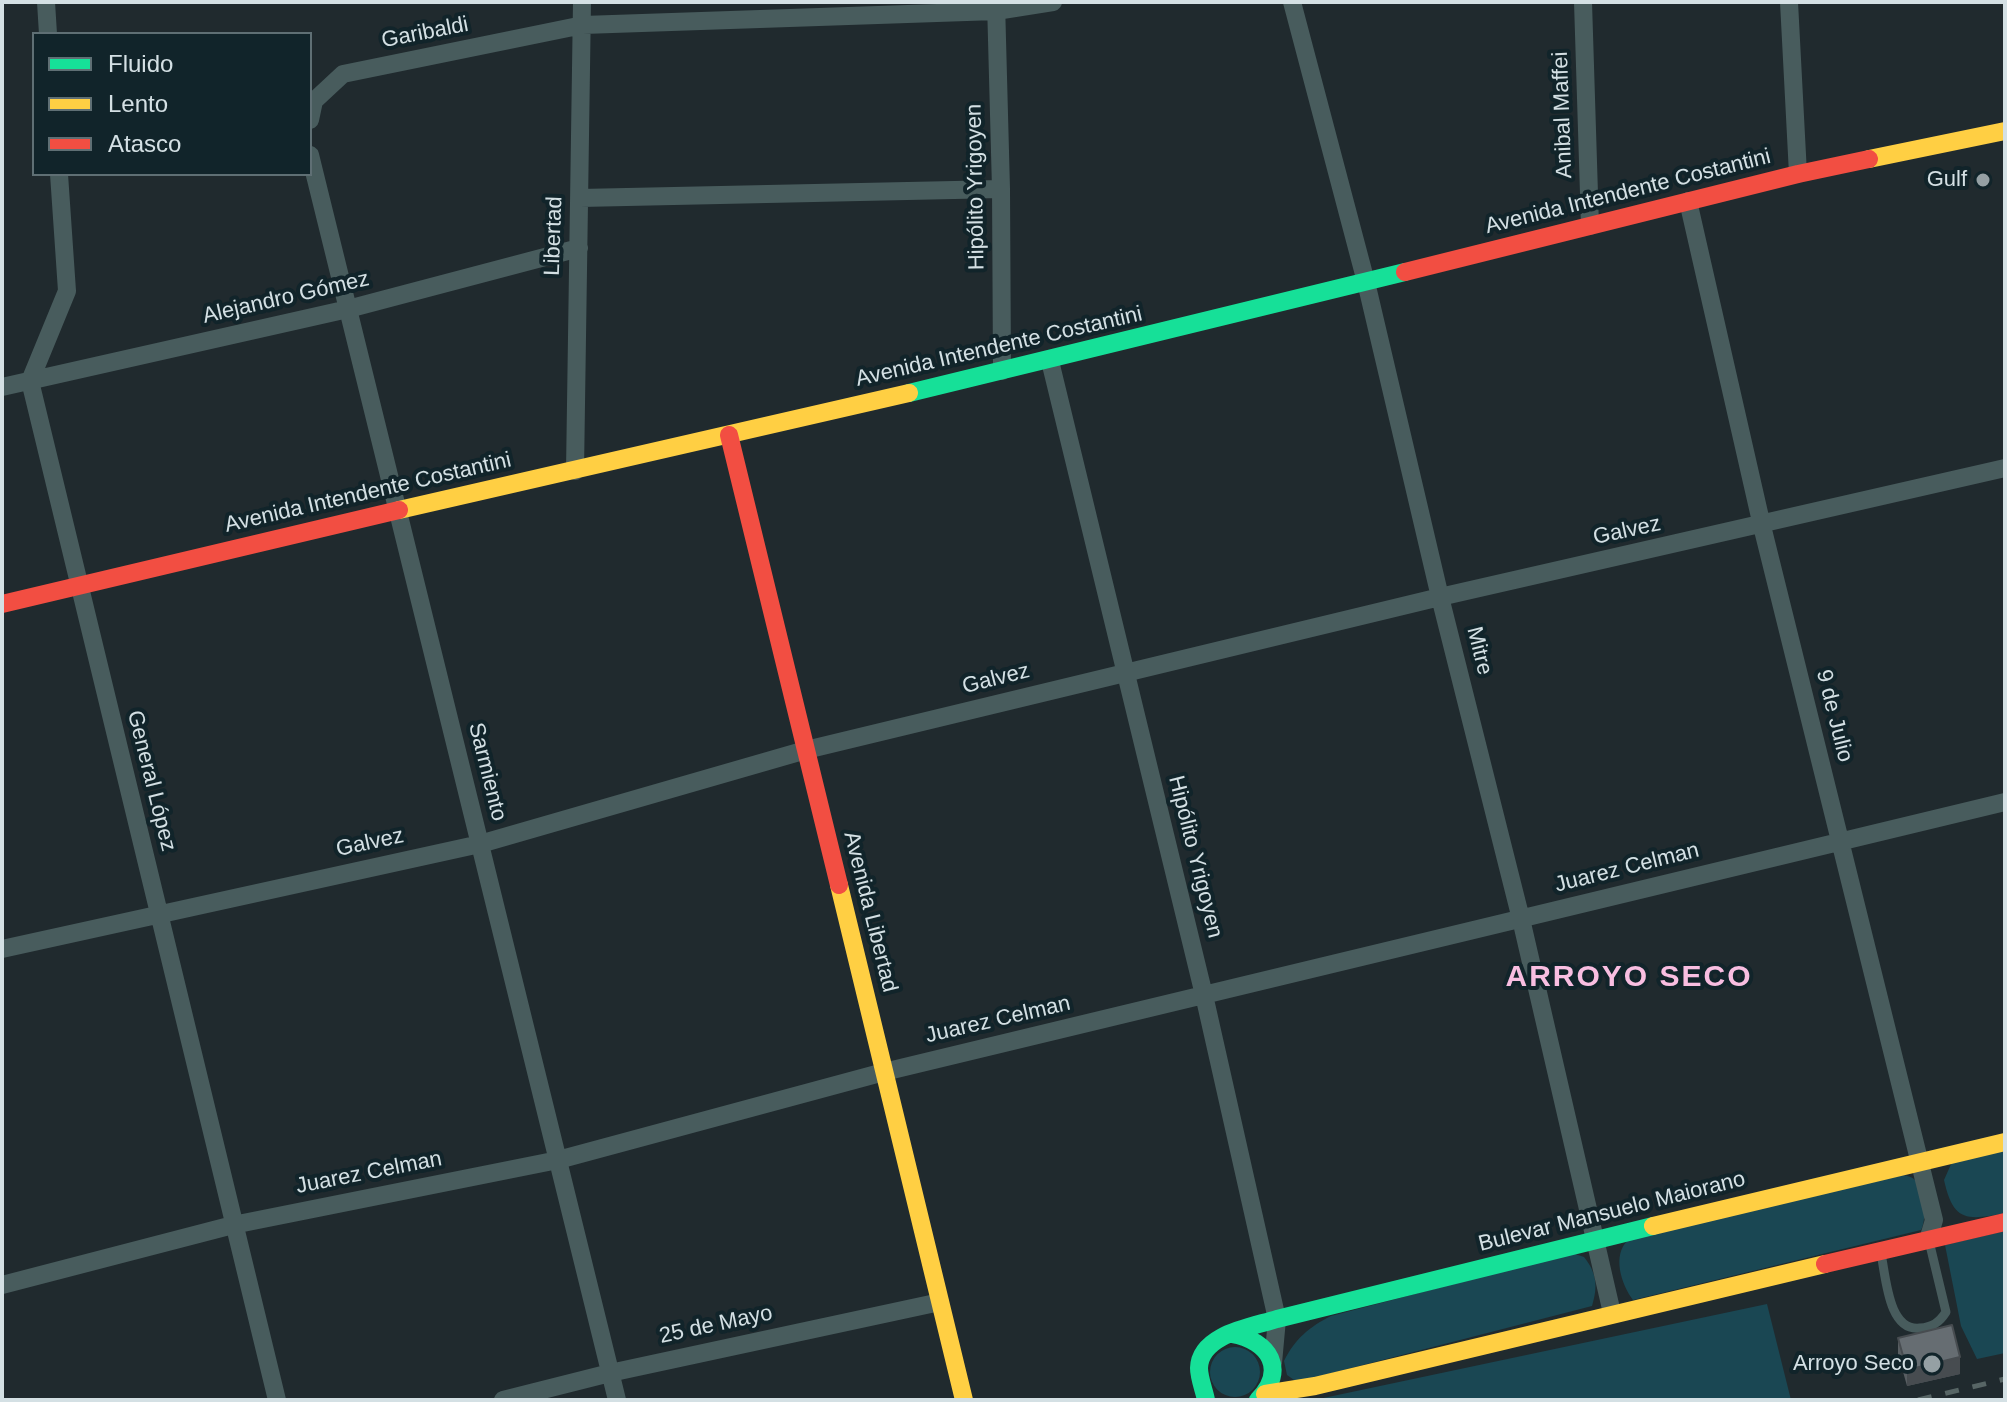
<!DOCTYPE html>
<html>
<head>
<meta charset="utf-8">
<style>
  body { margin:0 }
  #map { position:relative; width:2007px; height:1402px; overflow:hidden; background:#202a2e; font-family:Helvetica,sans-serif }
  canvas { display:block }
  .frame { position:absolute; inset:0; border:4px solid #d4e0e4; pointer-events:none }
  .legend { position:absolute; left:32px; top:32px; width:280px; height:144px; box-sizing:border-box; background:#11242a; border:2px solid #5f6f74; margin:0; padding:10px 14px; list-style:none; font-size:24px; color:#d4e0e4 }
  .legend li { display:flex; align-items:center; gap:16px; height:40px }
  .legend b { width:40px; border:2px solid #5f6f74 }
</style>
</head>
<body>
<div id="map">
<canvas width="2007" height="1402"></canvas>
<div class="frame"></div>
<ul class="legend">
<li><b style="height:10px;background:#16e098"></b>Fluido</li>
<li><b style="height:10px;background:#ffcf43"></b>Lento</li>
<li><b style="height:10px;background:#f24e42"></b>Atasco</li>
</ul>
</div>
<script>
const context = document.querySelector('canvas').getContext('2d');
context.lineJoin = 'round';
function fill(path, color) { context.fillStyle = color; context.fill(path, 'evenodd'); }
function strokePath(path, color, width, dash) { context.strokeStyle = color; context.lineWidth = width; context.lineCap = dash ? 'butt' : 'round'; context.setLineDash(dash || []); context.stroke(path); }
function write(font, color, halo, rows, align = 'center') {
  context.font = font + ' Helvetica,sans-serif'; context.lineWidth = 8; context.setLineDash([]); context.textBaseline = 'middle'; context.strokeStyle = halo; context.fillStyle = color; for (const [text, x, y, turn = 0] of rows) {
    context.save(); context.translate(x, y); context.rotate((+turn || 0) * Math.PI / 180); context.textAlign = isNaN(turn) ? turn : align; if (halo) context.strokeText(text, 0, 0); context.fillText(text, 0, 0); context.restore();
  }
}
fill(new Path2D(`
  M2005,1149V1213C1966,1221 1953,1221 1944,1180L1952,1162Z
  M1903,1175C1908,1176 1912,1177 1915,1180C1925,1189 1927,1219 1921,1230L1633,1300C1621,1284 1612,1255 1628,1240Z
  M2005,1231V1353L1977,1359L1961,1326L1945,1245Z
  M1572,1253L1584,1257C1597,1273 1598,1287 1592,1306L1297,1382L1287,1375L1284,1361C1295,1339 1309,1327 1331,1316Z
  M1767,1304L1791,1400H1314Z
  M1210 1372a25 25 0 1 1 50 0a25 25 0 1 1-50 0Z`), '#1a4753');
strokePath(new Path2D(`
  M1881,1254C1886,1276 1888,1332 1920,1328C1932,1327 1939,1323 1946,1312L1929,1241`), '#485c5d', 9);
strokePath(new Path2D(`
  M46,2L48,34
  M996,2L1001,189L1002,371
  M1292,2L1366,282L1440,597L1521,919L1612,1313
  M1583,2L1590,226
  M1789,2L1798,174
  M310,120L314,101L343,74L583,25L996,11L1053,2
  M310,155L617,1400
  M59,174L67,291L30,381L277,1400
  M580,198L1001,189
  M1688,201L1762,526L1934,1220L1928,1240
  M1050,361L1204,995L1277,1319L1273,1363
  M2,387L348,309L579,248
  M575,471L582,2
  M2,949L480,844L806,750L1440,597L2005,468
  M2,1285L233,1225L558,1160L884,1072L2005,802
  M503,1400L610,1373L940,1302`), '#485c5d', 18);
strokePath(new Path2D(`
  M909,393L1405,272
  M1232,1334C1270,1341 1287,1370 1258,1400
  M1206,1400C1204,1390 1199,1378 1199,1368C1200,1334 1252,1327 1277,1319L1653,1226`), '#16e098', 18);
strokePath(new Path2D(`
  M1869,159L2005,131
  M399,510L909,393
  M839,885L964,1400
  M1653,1226L2005,1142
  M1265,1394L1315,1386L1825,1264`), '#ffcf43', 18);
strokePath(new Path2D(`
  M1405,272L1798,174L1869,159
  M729,435L839,885
  M2,604L399,510
  M1825,1264L2005,1222`), '#f24e42', 18);
strokePath(new Path2D(`
  M1918,1400L2005,1379`), '#576565', 5, [14, 14]);
fill(new Path2D(`
  M1898,1338L1960,1374L1907,1386L1898,1354Z`), '#585e62');
fill(new Path2D(`
  M1960,1357V1374L1907,1386V1370Z`), '#474c50');
const building = new Path2D(`
  M1952,1325L1960,1357L1907,1370L1898,1338Z`);
fill(building, '#666d72');
strokePath(building, '#474c50', 2);
for (const [x, y, r, color] of [
  [1983,180,8,"#95a0a4"],
  [1932,1364,10,"#95a0a4"]
]) { const dot = new Path2D(); dot.arc(x, y, r, 0, 2 * Math.PI); context.fillStyle = color; context.fill(dot); strokePath(dot, '#11242a', 3); }
write('22px', '#d4e0e4', '#11242a', [
  ["Garibaldi",425,33,-11],
  ["Anibal Maffei",1563,115,-92],
  ["Hipólito Yrigoyen",976,187,-91],
  ["Avenida Intendente Costantini",1628,192,-14],
  ["Libertad",554,236,-88],
  ["Alejandro Gómez",286,298,-13],
  ["Avenida Intendente Costantini",999,347,-13],
  ["Avenida Intendente Costantini",368,493,-13],
  ["Galvez",1627,531,-12],
  ["Mitre",1479,651,76],
  ["Galvez",996,679,-14],
  ["9 de Julio",1834,716,76],
  ["Sarmiento",487,772,76],
  ["General López",151,781,76],
  ["Galvez",370,843,-12],
  ["Hipólito Yrigoyen",1195,857,76],
  ["Juarez Celman",1627,868,-14],
  ["Avenida Libertad",870,912,76],
  ["Juarez Celman",998,1020,-13],
  ["Juarez Celman",369,1173,-11],
  ["Bulevar Mansuelo Maiorano",1612,1212,-14],
  ["25 de Mayo",716,1325,-12]
]);
write('22px', '#d4e0e4', '#11242a', [
  ["Gulf",1967,180],
  ["Arroyo Seco",1914,1364]
], 'right');
context.letterSpacing = '2px';
write('bold 30px', '#f8bee1', '#11242a', [
  ["ARROYO SECO",1629,978]
]);
context.letterSpacing = '0px';
</script>
</body>
</html>
